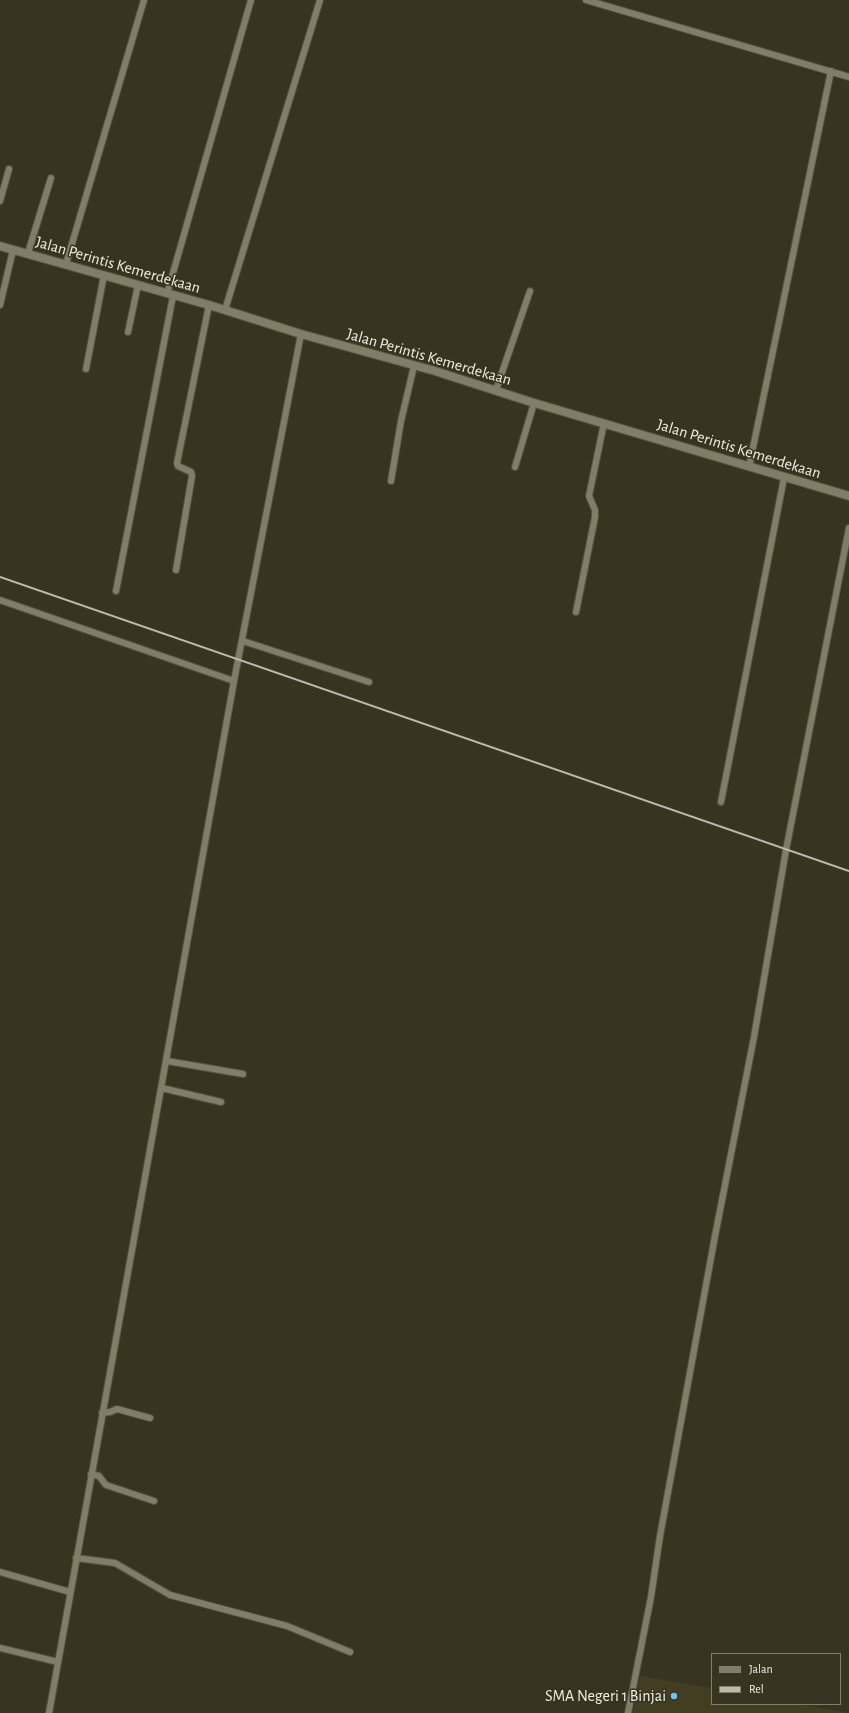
<!DOCTYPE html>
<html>
<head>
<meta charset="utf-8">
<style>
  body { margin:0 }
  #map { position:relative; width:849px; height:1713px; overflow:hidden; background:#373520; font-family:"Alegreya Sans",sans-serif }
  canvas { display:block }
  .legend { position:absolute; left:711px; top:1653px; width:130px; height:52px; box-sizing:border-box; background:#373520; border:1px solid #817f6e; margin:0; padding:5px 7px; list-style:none; font-size:12px; color:#f0efe2 }
  .legend li { display:flex; align-items:center; gap:8px; height:20px }
  .legend b { width:20px; border:1px solid #817f6e }
</style>
</head>
<body>
<div id="map">
<canvas width="849" height="1713"></canvas>
<ul class="legend">
<li><b style="height:5px;background:#807e67"></b>Jalan</li>
<li><b style="height:5px;background:#bbbaab"></b>Rel</li>
</ul>
</div>
<script>
const context = document.querySelector('canvas').getContext('2d');
context.lineJoin = 'round';
function fill(path, color) { context.fillStyle = color; context.fill(path, 'evenodd'); }
function strokePath(path, color, width, dash) { context.strokeStyle = color; context.lineWidth = width; context.lineCap = dash ? 'butt' : 'round'; context.setLineDash(dash || []); context.stroke(path); }
function write(font, color, halo, rows, align = 'center') {
  context.font = font + ' "Alegreya Sans",sans-serif'; context.lineWidth = 3; context.setLineDash([]); context.textBaseline = 'middle'; context.strokeStyle = halo; context.fillStyle = color; for (const [text, x, y, turn = 0] of rows) {
    context.save(); context.translate(x, y); context.rotate((+turn || 0) * Math.PI / 180); context.textAlign = isNaN(turn) ? turn : align; if (halo) context.strokeText(text, 0, 0); context.fillText(text, 0, 0); context.restore();
  }
}
fill(new Path2D(`
  M640,1676L712,1688V1704H800L849,1713H633Z`), '#423e22');
const minor = new Path2D(`
  M586,0L849,77
  M0,201L9,169
  M28,253L51,178
  M66,264L144,0
  M167,294L251,0
  M0,305L13,250
  M225,310L320,0
  M128,332L138,285
  M86,369L104,275
  M496,390L530,291
  M515,467L534,403
  M749,467L831,71
  M391,481L401,421L414,366
  M176,570L192,476L191,472L178,466L177,463L209,305
  M116,591L173,296
  M0,600L234,681
  M576,612L595,517V510L589,496L604,423
  M243,641L369,682
  M721,802L784,478
  M167,1061L243,1074
  M162,1088L221,1102
  M102,1413L110,1412L117,1409L150,1418
  M91,1474L99,1476L106,1485L154,1501
  M76,1558L115,1563L170,1595L287,1626L350,1652
  M0,1572L70,1592
  M0,1648L58,1662
  M49,1713L234,681L301,334
  M628,1713L651,1597L660,1536L715,1236L754,1037L786,850L849,528`);
const tertiary = new Path2D(`
  M0,246L209,305L301,334L435,371L531,402L849,496`);
strokePath(minor, '#555341', 8);
strokePath(tertiary, '#555341', 10);
strokePath(minor, '#807e67', 6);
strokePath(tertiary, '#807e67', 8);
strokePath(new Path2D(`
  M0,577L849,871`), '#bbbaab', 2);
for (const [x, y, r, color] of [
  [674,1696,4,"#69c4f1"]
]) { const dot = new Path2D(); dot.arc(x, y, r, 0, 2 * Math.PI); context.fillStyle = color; context.fill(dot); strokePath(dot, '#373520', 1.5); }
write('16px', '#f0efe2', '#373520', [
  ["Jalan Perintis Kemerdekaan",118,265,16],
  ["Jalan Perintis Kemerdekaan",429,357,16],
  ["Jalan Perintis Kemerdekaan",739,449,17]
]);
write('16px', '#f0efe2', '#373520', [
  ["SMA Negeri 1 Binjai",666,1696]
], 'right');
</script>
</body>
</html>
